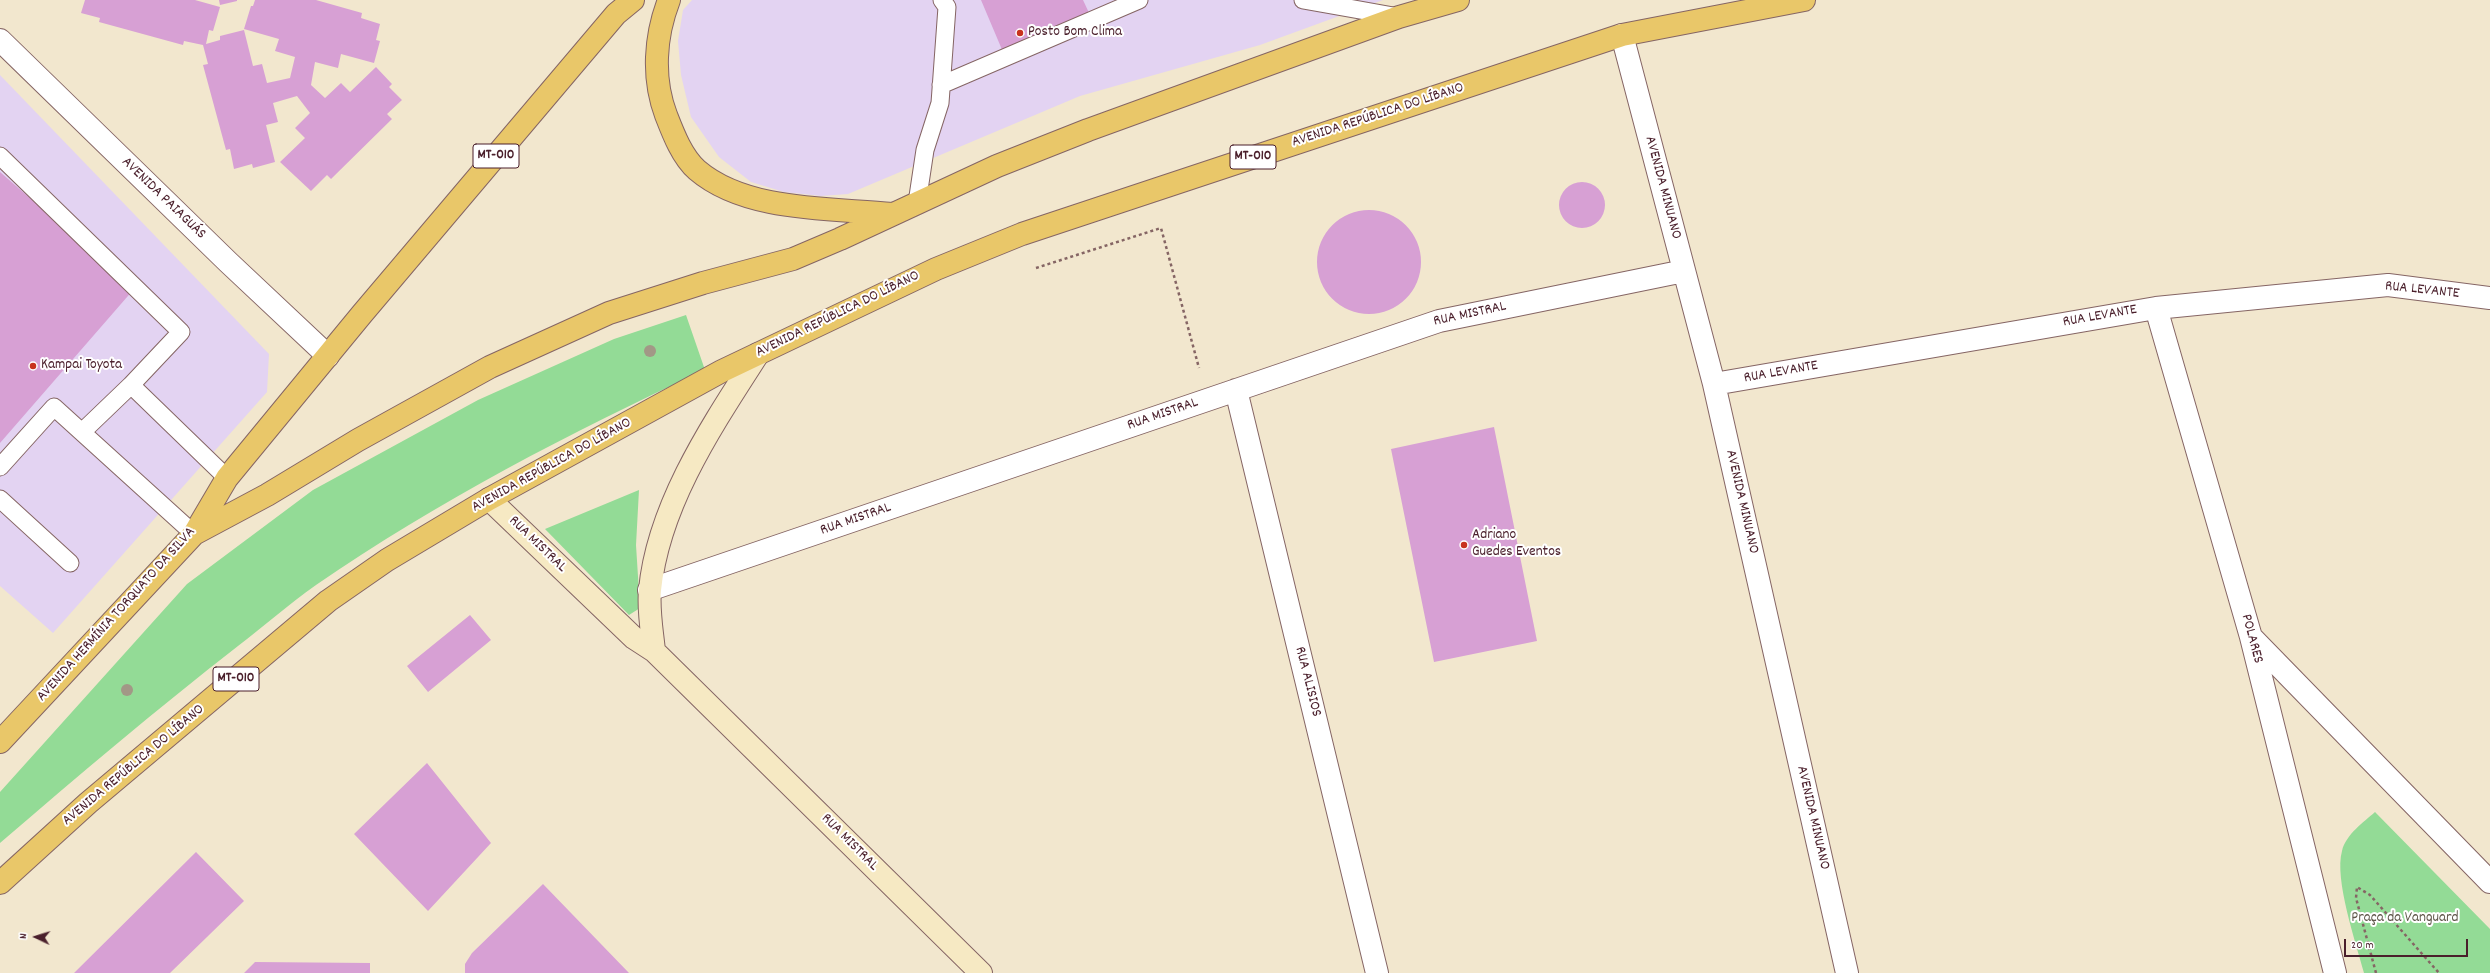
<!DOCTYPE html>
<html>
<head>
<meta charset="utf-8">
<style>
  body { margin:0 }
  #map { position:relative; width:2490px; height:973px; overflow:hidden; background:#f2e7ce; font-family:Dekko,sans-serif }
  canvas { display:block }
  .north { position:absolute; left:16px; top:917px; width:40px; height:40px; -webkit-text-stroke:3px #fff; paint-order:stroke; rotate:274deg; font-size:11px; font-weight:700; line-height:16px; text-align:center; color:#4a1f2b }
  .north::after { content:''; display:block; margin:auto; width:14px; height:18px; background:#4a1f2b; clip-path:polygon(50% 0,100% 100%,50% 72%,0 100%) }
  .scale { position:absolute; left:2344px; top:939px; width:124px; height:18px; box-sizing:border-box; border:2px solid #4a1f2b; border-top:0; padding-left:5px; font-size:12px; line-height:14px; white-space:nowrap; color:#4a1f2b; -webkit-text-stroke:3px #fff; paint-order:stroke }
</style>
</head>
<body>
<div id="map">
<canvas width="2490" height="973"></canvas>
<div class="north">N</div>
<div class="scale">20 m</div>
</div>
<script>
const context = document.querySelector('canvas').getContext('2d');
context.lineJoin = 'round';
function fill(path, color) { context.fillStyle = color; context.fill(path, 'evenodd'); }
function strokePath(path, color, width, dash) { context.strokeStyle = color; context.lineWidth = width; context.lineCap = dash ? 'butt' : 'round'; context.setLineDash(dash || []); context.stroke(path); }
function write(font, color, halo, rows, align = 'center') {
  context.font = font + ' Dekko,sans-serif'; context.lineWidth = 4; context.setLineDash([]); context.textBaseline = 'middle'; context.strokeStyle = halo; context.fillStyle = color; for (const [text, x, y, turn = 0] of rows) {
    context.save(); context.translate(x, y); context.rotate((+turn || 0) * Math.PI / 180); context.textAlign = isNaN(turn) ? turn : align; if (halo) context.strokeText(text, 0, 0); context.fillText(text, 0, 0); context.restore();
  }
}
fill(new Path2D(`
  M692,0H1383L1260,45L1080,96L848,194L821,196L784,192L751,182L719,157L691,117L681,75L678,41L683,10Z
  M0,75L269,354L267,392L53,633L0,586Z`), '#e3d3f2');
fill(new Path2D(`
  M686,315L705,370C571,432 438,501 316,585C289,604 264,626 238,646C157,709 78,776 0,843V792L187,584L313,490L478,400L614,339Z
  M639,490L636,545L640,608L629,615L545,529Z
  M2375,812L2490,929V973H2364C2356,943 2334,879 2342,851C2346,834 2364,822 2375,812Z`), '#93db96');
fill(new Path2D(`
  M85,0H195L220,7L213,31L209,30L206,44L220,40V36L244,30L253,66L262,64L267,83L290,78L295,57L275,51L279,39L244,29L251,6H253L255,0H316L362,13L361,18L380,24L376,40L380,41L374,63L341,54L338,68L315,62L311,85L325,98L341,83L350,92L376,67L392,84L389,87L402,100L387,114L392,119L331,179L327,175L311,191L280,162L305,138L295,128L310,113L297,96L273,103L278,122L266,125L275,162L253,168L252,164L234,169L230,149L226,150L203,65L208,64L203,45L184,41L183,45L99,22L100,18L81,13Z
  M219,0H237V1L220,5Z
  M981,0H1083L1090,15L1003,52Z
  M0,172L134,289L0,443Z
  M1559 205a23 23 0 1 1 46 0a23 23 0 1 1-46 0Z
  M1317 262a52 52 0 1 1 104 0a52 52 0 1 1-104 0Z
  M1494,427L1537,641L1434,662L1391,449Z
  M470,615L491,640L428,692L407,666Z
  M427,763L491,843L428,911L354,834Z
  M196,852L244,901L170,973H74Z
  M543,884L629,973H465V964L472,953Z
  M255,962L370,963V973H244Z`), '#d7a0d4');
const lane = new Path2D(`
  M1303,0L1399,17
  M941,85L1139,0
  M0,156L181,332L131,385L227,478
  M917,203L925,150L940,103L947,7L942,0
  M82,432L131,385
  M0,467L54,407L194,534
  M0,499L70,563`);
const street = new Path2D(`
  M1622,35L1714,384L1847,973
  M0,40L228,262L328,356
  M2156,308L2251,637L2335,973
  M1714,384L2156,308L2388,285L2490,298
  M1236,390L1377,973
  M649,590L1439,321L1684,271
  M2251,637L2490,882`);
const secondary = new Path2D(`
  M489,499L634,638L654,651L981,973
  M654,651C652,631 648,610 650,590C658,505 713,424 758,354`);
const primary = new Path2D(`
  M669,0C655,36 652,78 666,115C673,133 682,157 697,170C746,212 831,208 892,214
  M194,534L267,495L358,440L490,367L609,313L703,283L793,259L840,239L997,166L1088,130L1399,17L1458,0
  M0,742L194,534L227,478L362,314L616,14L633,0
  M0,883L88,803L328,601L387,560L489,499L722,371L936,269L1022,234L1622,35L1804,0`);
strokePath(lane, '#856564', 19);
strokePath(street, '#856564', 24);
strokePath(secondary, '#856564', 24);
strokePath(primary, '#856564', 24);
strokePath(new Path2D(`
  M1036,268L1161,228L1199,368
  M2376,973L2356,898L2357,887L2370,895L2439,973`), '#856564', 2.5, [3, 3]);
strokePath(lane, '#fff', 17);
strokePath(street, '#fff', 22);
strokePath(secondary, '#f6e9c3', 22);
strokePath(primary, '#e9c769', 22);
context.fillStyle = '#a29886';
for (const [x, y] of [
  [650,351],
  [127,690]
]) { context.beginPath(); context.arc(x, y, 6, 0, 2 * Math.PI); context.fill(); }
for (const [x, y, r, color] of [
  [1020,33,4,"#c8321e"],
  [33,366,4,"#c8321e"],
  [1464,545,4,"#c8321e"]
]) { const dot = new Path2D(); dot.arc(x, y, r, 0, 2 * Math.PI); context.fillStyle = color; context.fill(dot); strokePath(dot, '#fff', 1.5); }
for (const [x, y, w] of [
  [496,156,46],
  [1253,157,46],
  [236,679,46]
]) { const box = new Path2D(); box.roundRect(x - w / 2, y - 12, w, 24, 3); context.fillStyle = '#fff'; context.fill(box); strokePath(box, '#4a1f2b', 1); }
write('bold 14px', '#4a1f2b', null, [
  ["MT-010",496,156],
  ["MT-010",1253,157],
  ["MT-010",236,679]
]);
write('15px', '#4a1f2b', '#fff', [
  ["Posto Bom Clima",1028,33],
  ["Kampai Toyota",41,366],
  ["Adriano",1472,536],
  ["Guedes Eventos",1472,553]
], 'left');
write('15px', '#4a1f2b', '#fff', [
  ["AVENIDA REPÚBLICA DO LÍBANO",1378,116,-18],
  ["AVENIDA MINUANO",1662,188,75],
  ["AVENIDA PAIAGUÁS",163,199,44],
  ["RUA LEVANTE",2422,291,6],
  ["AVENIDA REPÚBLICA DO LÍBANO",838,315,-26],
  ["RUA MISTRAL",1470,315,-12],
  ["RUA LEVANTE",2100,317,-10],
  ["RUA LEVANTE",1781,373,-10],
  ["RUA MISTRAL",1163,415,-19],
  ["AVENIDA REPÚBLICA DO LÍBANO",552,466,-29],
  ["AVENIDA MINUANO",1741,502,77],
  ["RUA MISTRAL",856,520,-19],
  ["RUA MISTRAL",537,545,44],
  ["AVENIDA HERMÍNIA TORQUATO DA SILVA",117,615,-48],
  ["POLARES",2251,639,75],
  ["RUA ALISIOS",1307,682,76],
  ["AVENIDA REPÚBLICA DO LÍBANO",134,766,-40],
  ["AVENIDA MINUANO",1812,818,77],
  ["RUA MISTRAL",849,843,45]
]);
write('15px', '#60574b', '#fff', [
  ["Praça da Vanguard",2405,919]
]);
</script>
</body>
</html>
